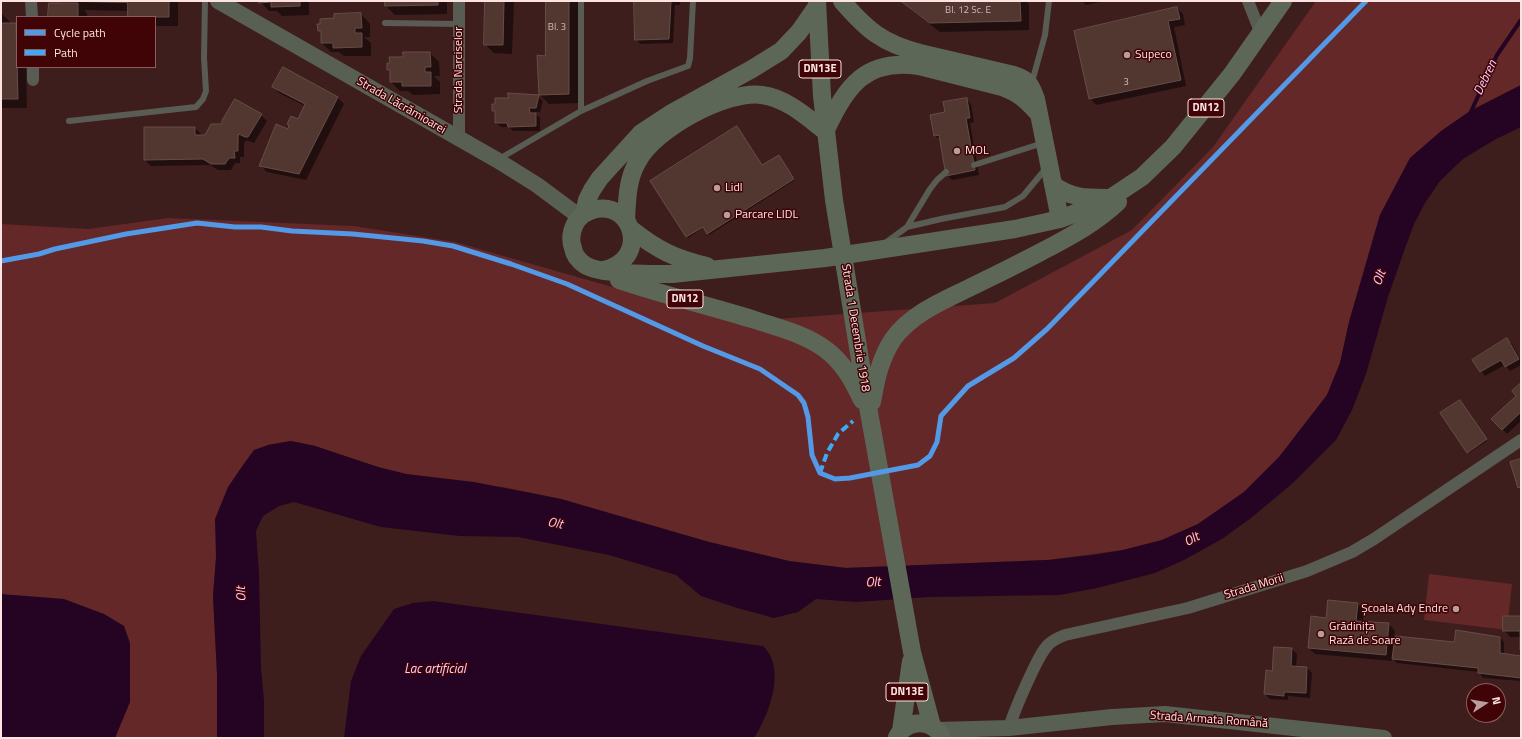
<!DOCTYPE html>
<html>
<head>
<meta charset="utf-8">
<style>
  body { margin:0 }
  #map { position:relative; width:1522px; height:739px; overflow:hidden; background:#3e1d1d; font-family:"Titillium Web",sans-serif }
  canvas { display:block }
  .frame { position:absolute; inset:0; border:2px solid #fde4e2; pointer-events:none }
  .legend { position:absolute; left:16px; top:16px; width:140px; height:52px; box-sizing:border-box; background:#400306; border:1px solid #8c5d5e; margin:0; padding:5px 7px; list-style:none; font-size:12px; color:#fde4e2 }
  .legend li { display:flex; align-items:center; gap:8px; height:20px }
  .legend b { width:20px; border:1px solid #8c5d5e }
  .north { position:absolute; left:1466px; top:683px; width:40px; height:40px; box-sizing:border-box; background:#400306; border:1px solid #8c5d5e; border-radius:50%; rotate:78deg; font-size:11px; font-weight:700; line-height:16px; text-align:center; color:#fde4e2 }
  .north::after { content:''; display:block; margin:auto; width:14px; height:18px; background:#ba9e9d; clip-path:polygon(50% 0,100% 100%,50% 72%,0 100%) }
</style>
</head>
<body>
<div id="map">
<canvas width="1522" height="739"></canvas>
<div class="frame"></div>
<ul class="legend">
<li><b style="height:5px;background:#5399e6"></b>Cycle path</li>
<li><b style="height:5px;background:#3fa9f5"></b>Path</li>
</ul>
<div class="north">N</div>
</div>
<script>
const context = document.querySelector('canvas').getContext('2d');
context.lineJoin = 'round';
function fill(path, color) { context.fillStyle = color; context.fill(path, 'evenodd'); }
function strokePath(path, color, width, dash) { context.strokeStyle = color; context.lineWidth = width; context.lineCap = dash ? 'butt' : 'round'; context.setLineDash(dash || []); context.stroke(path); }
function write(font, color, halo, rows, align = 'center') {
  context.font = font + ' "Titillium Web",sans-serif'; context.lineWidth = 3; context.setLineDash([]); context.textBaseline = 'middle'; context.strokeStyle = halo; context.fillStyle = color; for (const [text, x, y, turn = 0] of rows) {
    context.save(); context.translate(x, y); context.rotate((+turn || 0) * Math.PI / 180); context.textAlign = isNaN(turn) ? turn : align; if (halo) context.strokeText(text, 0, 0); context.fillText(text, 0, 0); context.restore();
  }
}
fill(new Path2D(`
  M1316,1H1521V85L1470,111L1410,158L1380,215L1349,322L1340,363L1327,395L1279,457L1244,492L1198,524L1162,540L1123,550L1048,560L846,568L789,561L709,542L561,499L508,488L406,474L378,467L315,446L291,441L268,445L216,558L213,596L217,674V738H1V224L88,229L168,218L354,226L455,242L735,322L995,303L1132,230L1213,147Z
  M1429,574L1512,584L1507,630L1424,620Z`), '#632827');
fill(new Path2D(`
  M1521,85V127L1496,139L1463,159L1440,181L1425,203L1414,224L1404,251L1388,297L1366,374L1352,410L1336,440L1293,483L1251,518L1222,539L1184,560L1155,573L1097,588L1059,595L929,597L856,602L816,599L798,612L774,618L734,607L701,596L676,575L609,555L518,537L460,536L381,527L294,502L279,506L263,516L256,531L259,575L261,668L264,701V738H217V674L213,596L216,558L215,519L228,487L243,465L254,450L268,445L291,441L315,446L378,467L406,474L474,482L561,499L709,542L789,561L846,568L1048,560L1093,555L1123,550L1162,540L1198,524L1244,492L1279,457L1327,395L1340,363L1349,322L1380,215L1410,158L1441,131L1470,111Z
  M1,594L64,599L104,614L124,626L130,643V702L115,738H1Z
  M433,601L763,646C787,668 769,715 754,738H344L351,681L361,656L394,609L413,603Z`), '#240422');
fill(new Path2D(`
  M60,1H178V26H155V17H130L129,11L84,10L87,13V17H49L62,4Z
  M260,1H307L309,3V15L282,16L277,11H269Z
  M386,1H447V14L395,15L386,6Z
  M486,1H514L512,54L494,53L485,44Z
  M547,1H578V103L549,104L540,95L546,57Z
  M635,1H680V5H675L673,43L640,44L636,39Z
  M725,1H765V2H726Z
  M903,1H1026L1029,4V30L940,32L913,11Z
  M1082,1H1105L1086,5Z
  M1177,8L1183,14L1185,25L1174,27L1186,86L1096,105L1090,98Z
  M1,13L10,22V24H16L17,25V67H26L27,108H1Z
  M361,14L370,24V37H364L371,43V56H344L339,52H331L322,43V34L319,31L335,19Z
  M430,53L439,62L440,76H434L440,82V94L413,95L408,91H400L391,82V73L388,70L391,64L404,58Z
  M283,69L338,98L344,104L306,180L267,172L260,165L288,130L298,121L305,106L279,93L273,87Z
  M538,96L543,101L540,112H534L540,118V131H513L509,127H501L496,123V113L493,110Z
  M966,99L971,104L974,122L970,123L979,175L952,180L947,175L941,140L935,136L931,116L946,113Z
  M261,115L267,121L254,143L246,140L244,144V157H240V163H235L231,170H218L210,165L151,166L145,160L195,128L201,134V136H205L223,125Z
  M780,157L795,180L709,235L704,227L688,238L687,237L762,166Z
  M1507,340L1512,344L1521,360V365L1510,371L1505,365L1485,376L1473,360Z
  M1521,384V421L1507,434L1493,419L1518,396Z
  M1461,402L1487,441L1469,453L1468,452Z
  M1358,604L1364,610L1363,623L1389,624L1395,631L1394,637L1455,643L1500,637L1504,642V655L1521,657V681L1483,678L1479,672L1397,663L1392,658V661L1315,654L1309,648L1327,619Z
  M1521,617V650V637H1510L1504,630Z
  M1275,648L1292,649L1297,654L1296,667L1307,668L1312,673L1310,698L1288,696V700L1270,699L1265,694L1273,672Z`), '#0007');
strokePath(new Path2D(`
  M1469,116L1497,55L1521,20`), '#240422', 4);
const building = new Path2D(`
  M58,1H127V2Z
  M128,1H169V17H128Z
  M259,1H300V6L271,7V2L259,3Z
  M385,1H438V5L385,6Z
  M485,1H504L503,45H484Z
  M546,1H569V94L539,95L537,55L545,56Z
  M634,1H671L669,39L635,40Z
  M901,1H1020L1021,21L930,23Z
  M49,3H78V17H48Z
  M1177,7L1180,19L1168,21L1181,80L1089,99L1074,31Z
  M361,13L362,28H355V33H362V47L333,48V43H321V31H318L317,24H320V19L334,18V14Z
  M1,23H16L18,99H1Z
  M403,52H430L431,67H425V72H431V86H402V82H390V70H387V63H390L389,57H403Z
  M283,67L338,97L299,174L259,166L276,124L288,129L289,125L287,124L291,116L298,119L305,104L272,87Z
  M508,93L539,95L536,108H529L530,113H536V126L508,127L507,123H495V111H492V104H495V98H508Z
  M967,98L970,118H966L975,170L946,176L939,135L934,136L930,115L945,112L943,102Z
  M235,99L262,114L248,137H245L239,134L238,137V151H234L235,158H229L225,164H211L203,159L144,160V127H195V135H205L211,124H222V121Z
  M737,126L762,165L779,155L794,179L707,234L703,227L686,237L650,181Z
  M1507,338L1519,359L1505,367L1501,360L1480,372L1472,360Z
  M1521,383V412L1502,430L1491,419L1516,396L1512,391Z
  M1460,400L1487,439L1467,453L1440,413Z
  M1521,459V487L1518,488L1510,462Z
  M1328,600L1358,603L1356,621L1389,623L1386,655L1308,648L1311,616L1326,618Z
  M1503,616H1521V651L1520,650V631H1503Z
  M1456,630L1500,637V653L1521,656V678L1478,673V668L1392,659L1395,636L1454,642Z
  M1274,647L1292,648L1291,666L1307,667L1306,693L1284,692V696L1264,694L1266,670L1272,671Z`);
fill(building, '#523731');
strokePath(building, '#674d47', 1);
strokePath(new Path2D(`
  M581,1V111
  M385,23L459,24
  M1032,82L1045,35L1049,1
  M69,121L196,107L203,99L206,91L204,58L205,1
  M499,159L581,111L647,81L688,66L690,58L693,1
  M974,165L1043,143
  M907,227L941,219L1005,207L1023,196L1047,167
  M884,244L907,227L930,189L937,180L946,172`), '#595c53', 6);
strokePath(new Path2D(`
  M31,1L32,17
  M1248,1L1261,34
  M33,67V80
  M459,139V1
  M1009,728C1015,708 1024,689 1033,670C1037,662 1041,653 1047,646C1052,640 1058,638 1065,635L1188,608L1307,571L1352,552L1374,539L1521,440`), '#595c53', 12);
strokePath(new Path2D(`
  M218,1L497,160L537,185L580,217
  M937,730L1009,728L1112,717L1165,714L1384,738`), '#585f53', 16);
strokePath(new Path2D(`
  M817,1L822,96L834,200L865,390L912,652L932,726
  M842,1C867,30 882,43 920,53L1014,75C1029,80 1031,85 1036,99L1060,219
  M826,130C846,86 866,58 919,66L1002,87C1019,93 1026,100 1038,113
  M1053,185C1072,198 1084,198 1106,198
  M584,214L587,200L592,190L600,178L641,133L670,114L752,69L781,51L799,32L817,6
  M626,221C627,201 627,179 638,161C655,129 726,90 762,95C786,98 807,117 825,131
  M631,229C656,249 675,259 707,266
  M603,270C649,261 635,202 596,209C588,211 579,216 575,224C571,232 570,240 573,248C574,255 579,261 585,265C600,275 653,274 672,274L825,258L1015,229L1060,219L1094,206L1112,197L1142,177L1173,147L1232,74L1283,1
  M619,280C663,295 710,306 755,320C779,328 805,334 825,349C843,362 853,381 862,400
  M872,402C876,379 880,359 893,339C912,313 943,301 971,287C994,276 1016,265 1039,253C1067,238 1095,224 1118,202
  M901,731L911,661
  M897,737C907,719 933,718 942,738`), '#5d6758', 18);
strokePath(new Path2D(`
  M820,473L827,453L838,434L853,421`), '#3fa9f5', 4, [8, 4]);
strokePath(new Path2D(`
  M1,261L39,254L55,249L126,234L197,223L235,227H261L292,231L353,234L423,241L453,246L511,264L567,284L703,346L760,369L798,395L804,403L808,417L812,455L820,473L835,479L850,478L918,465L930,456L937,442L941,416L968,386L1014,358L1047,329L1366,1`), '#5399e6', 5);
for (const [x, y, r, color] of [
  [1127,55,4,"#ba9e9d"],
  [957,151,4,"#ba9e9d"],
  [717,188,4,"#ba9e9d"],
  [727,215,4,"#ba9e9d"],
  [1456,609,4,"#ba9e9d"],
  [1321,634,4,"#ba9e9d"]
]) { const dot = new Path2D(); dot.arc(x, y, r, 0, 2 * Math.PI); context.fillStyle = color; context.fill(dot); strokePath(dot, '#400306', 1.5); }
write('10px', '#d2b9b6', null, [
  ["Bl. 12 Sc. E",968,11],
  ["Bl. 3",557,28],
  ["3",1126,83]
]);
for (const [x, y, w] of [
  [820,69,42],
  [1206,108,36],
  [685,299,36],
  [907,692,42]
]) { const box = new Path2D(); box.roundRect(x - w / 2, y - 9, w, 18, 3); context.fillStyle = '#400306'; context.fill(box); strokePath(box, '#fde4e2', 1); }
write('bold 11px', '#fde4e2', null, [
  ["DN13E",820,69],
  ["DN12",1206,108],
  ["DN12",685,299],
  ["DN13E",907,692]
]);
write('12px', '#fde4e2', '#400306', [
  ["Supeco",1135,55],
  ["MOL",965,151],
  ["Lidl",725,188],
  ["Parcare LIDL",735,215],
  ["Școala Ady Endre",1448,609,"right"],
  ["Grădinița",1329,627],
  ["Rază de Soare",1329,641]
], 'left');
write('12px', '#fde4e2', '#400306', [
  ["Strada Narciselor",459,70,-90],
  ["Strada Lăcrămioarei",401,106,30],
  ["Strada 1 Decembrie 1918",855,328,81],
  ["Strada Morii",1254,587,-17],
  ["Strada Armata Română",1209,720,4]
]);
write('italic 13px', '#f8cdfa', '#400306', [
  ["Debren",1486,78,-65],
  ["Olt",1380,278,-70],
  ["Olt",555,524,11],
  ["Olt",1192,540,-29],
  ["Olt",873,583,-3],
  ["Olt",242,594,-92],
  ["Lac artificial",435,670]
]);
</script>
</body>
</html>
